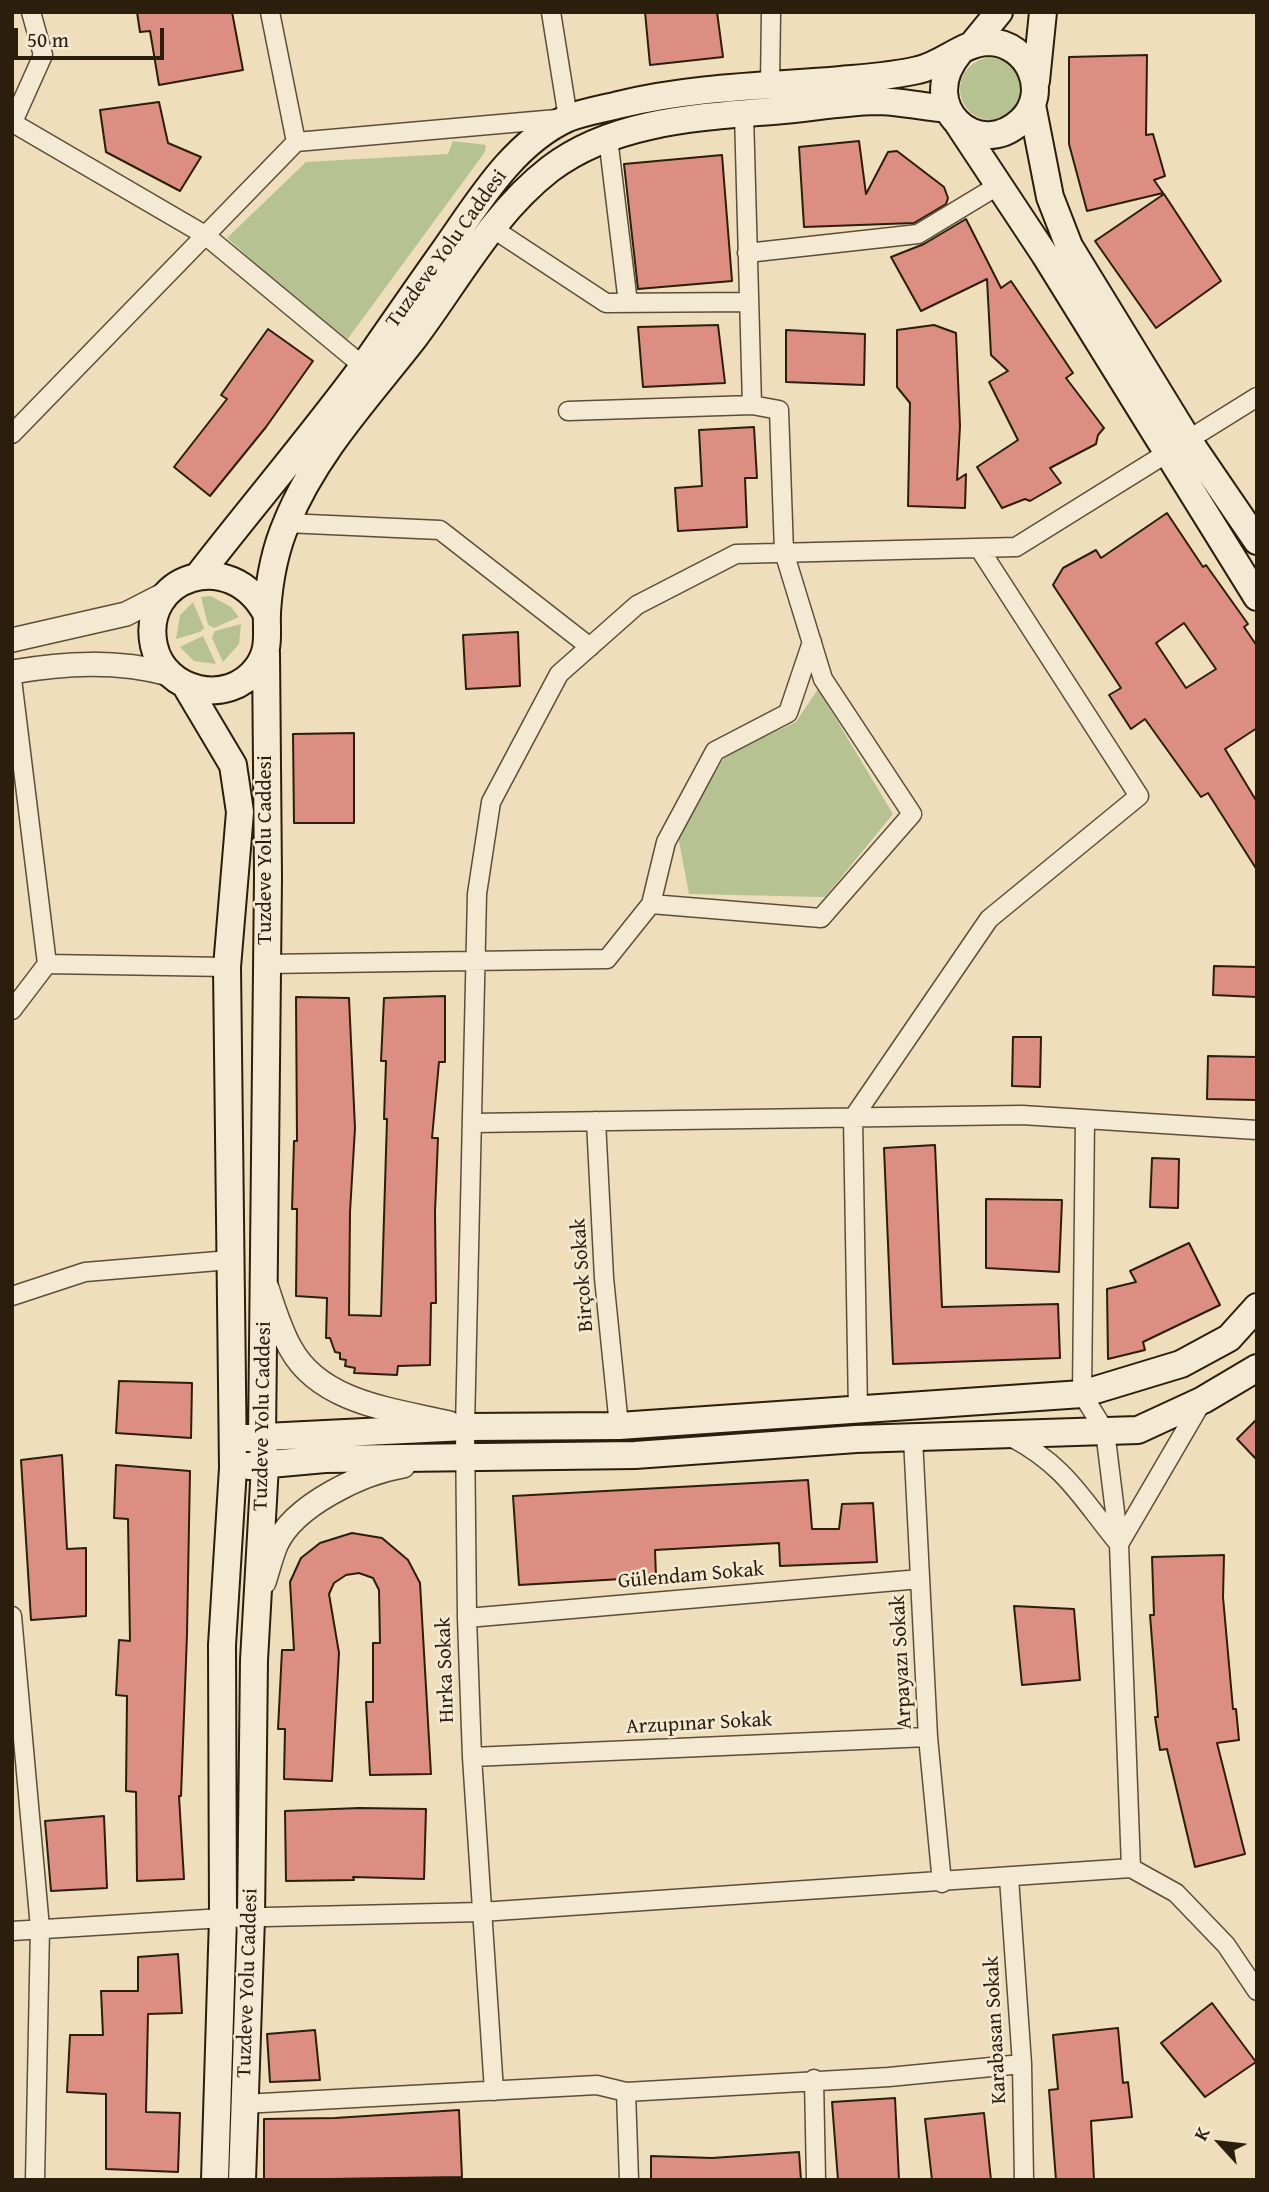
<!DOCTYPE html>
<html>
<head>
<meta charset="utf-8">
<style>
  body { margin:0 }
  #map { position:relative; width:1269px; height:2192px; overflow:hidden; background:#eedebc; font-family:"Gentium Book Plus",serif }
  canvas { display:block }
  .frame { position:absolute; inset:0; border:14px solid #2b1e0c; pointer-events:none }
  .north { position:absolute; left:1185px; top:2108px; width:70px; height:70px; -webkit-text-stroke:5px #f4ead3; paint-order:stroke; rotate:297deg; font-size:19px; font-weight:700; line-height:28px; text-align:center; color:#2b1e0c }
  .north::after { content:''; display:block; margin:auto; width:24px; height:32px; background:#2b1e0c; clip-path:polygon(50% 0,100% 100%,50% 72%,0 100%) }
  .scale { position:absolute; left:14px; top:28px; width:150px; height:32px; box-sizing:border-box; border:4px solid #2b1e0c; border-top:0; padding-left:9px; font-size:21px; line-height:24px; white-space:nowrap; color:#2b1e0c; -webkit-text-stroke:5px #f4ead3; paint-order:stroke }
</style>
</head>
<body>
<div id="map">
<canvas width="1269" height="2192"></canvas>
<div class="frame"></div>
<div class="north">K</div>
<div class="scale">50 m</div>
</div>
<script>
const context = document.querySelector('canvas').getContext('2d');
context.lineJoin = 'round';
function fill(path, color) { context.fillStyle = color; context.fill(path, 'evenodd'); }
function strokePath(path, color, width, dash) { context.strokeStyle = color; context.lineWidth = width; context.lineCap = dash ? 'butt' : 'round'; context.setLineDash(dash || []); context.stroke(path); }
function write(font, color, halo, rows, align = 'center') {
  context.font = font + ' "Gentium Book Plus",serif'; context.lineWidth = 5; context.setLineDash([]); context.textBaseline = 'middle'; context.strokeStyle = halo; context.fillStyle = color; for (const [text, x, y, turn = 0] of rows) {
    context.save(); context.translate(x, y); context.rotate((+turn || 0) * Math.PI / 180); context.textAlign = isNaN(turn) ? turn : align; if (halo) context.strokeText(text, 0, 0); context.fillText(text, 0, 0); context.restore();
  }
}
fill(new Path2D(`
  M960 89a31 31 0 1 1 62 0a31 31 0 1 1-62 0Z
  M453,141L486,145L485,152L344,344L227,238L306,162L448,154Z
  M211,596L231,607L239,617L214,628L208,625L201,597Z
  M193,602L204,628L200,632L176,639L180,615Z
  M241,624L239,644L223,662L212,638L215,631Z
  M203,636L216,664L194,661L180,647Z
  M818,689L893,814L825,897L689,894L678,836L726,755L796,722Z`), '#b6c292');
const building = new Path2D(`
  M137,12H232L243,70L159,85L150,31L140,32Z
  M645,12H717L723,57L650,65Z
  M1147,55L1146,135L1153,134L1165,176L1154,180L1163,193L1087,211L1069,144V57Z
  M159,102L168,143L201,157L180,191L106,152L100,110Z
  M859,141L866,194L888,152L897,151L944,187L948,198L946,204L914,223L804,227L799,147Z
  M722,155L732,281L638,289L624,164Z
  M1164,194L1221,281L1156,328L1095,241Z
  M966,219L1001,288L1011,281L1073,373L1066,378L1104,428L1098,435L1096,444L1050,468L1061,483L1030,501L1025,499L1002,508L977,467L1018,440L989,382L1008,371L991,355L987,279L921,311L891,257L924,244Z
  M718,325L725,383L643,387L638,327Z
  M934,325L956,333L960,426L957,480L966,474L965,508L908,506L910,403L897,387V330Z
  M268,329L313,361L266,427L210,496L174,467L227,399L221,395Z
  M786,330L865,334L864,385L786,382Z
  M754,427L757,478H745L747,527L678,531L675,488L702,486L699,430Z
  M1167,513L1203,567L1206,565L1248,624L1244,627L1257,646V728L1225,749L1257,802V870L1208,793L1201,797L1145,719L1131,729L1109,695L1121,688L1053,585L1063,568L1096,550L1101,558ZM1184,623L1216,669L1186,688L1156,643Z
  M518,632L520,686L466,689L463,635Z
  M354,733V823H294L293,734Z
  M1214,966L1257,967V997L1213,995Z
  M445,996V1062H439L432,1138H438L435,1212L436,1303H431L430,1365L398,1366L397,1375L354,1373L355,1368L345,1366L346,1360L340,1359V1353L335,1352L330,1338H326L327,1298L296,1296L297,1209H292L294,1141H297L296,997L349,998L355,1128L350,1212L349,1315L381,1316L387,1119H384L386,1061H381L384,998Z
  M1013,1037H1041L1040,1087L1012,1086Z
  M1208,1056L1257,1057V1100L1207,1099Z
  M935,1145L942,1307L1058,1304L1060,1358L893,1364L884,1148Z
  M1152,1158L1179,1159L1178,1208L1150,1207Z
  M986,1199L1062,1200L1059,1272L986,1268Z
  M1189,1243L1220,1305L1143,1342L1145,1350L1108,1359L1107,1289L1136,1282L1130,1271Z
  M119,1381L192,1383L191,1438L116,1433Z
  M1257,1419V1460L1237,1439Z
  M62,1455L67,1549L86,1548V1616L31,1620L21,1460Z
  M116,1465L190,1471L187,1634L181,1796H179L184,1879L137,1881L136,1792L126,1791L127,1696L116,1695L119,1640L130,1641L128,1519L114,1518Z
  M808,1480L812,1529H839L842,1504L873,1503L877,1562L780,1566L779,1543L655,1550L656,1577L519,1585L513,1496Z
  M352,1533L382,1538L408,1560L420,1583L431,1774L370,1775L366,1702H373V1643H380L379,1590L373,1578L359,1573L346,1575L334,1583L329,1594L339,1653L332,1781L284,1779L285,1729H278L282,1650H294L290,1582L301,1558L320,1543Z
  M1224,1555L1223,1597L1233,1709H1236L1239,1740L1217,1743L1245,1854L1195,1867L1167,1749L1160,1750L1155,1717H1158L1150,1615H1154L1152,1557Z
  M1014,1606L1074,1609L1080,1680L1022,1685Z
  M359,1808L426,1809L424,1879L353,1877L354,1880L286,1881L285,1811Z
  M104,1816L107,1888L51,1891L45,1821Z
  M178,1954L182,2013L148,2014L146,2112L180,2113L178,2172L106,2169V2094L67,2092L70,2035H103L101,1991H138V1957Z
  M1212,2003L1256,2062L1205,2097L1161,2043Z
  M1118,2028L1123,2083L1128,2082L1132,2117L1091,2121L1094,2180H1056L1049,2090L1058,2089L1053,2035Z
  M315,2030L320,2080L270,2082L267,2034Z
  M895,2098L899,2180H838L832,2102Z
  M459,2110L462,2177L264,2180V2119L335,2118Z
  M984,2113L991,2180H932L925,2119Z
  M799,2152L801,2180H651V2156L712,2158Z`);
fill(building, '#dd8e83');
strokePath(building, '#2b1e0c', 2);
const minor = new Path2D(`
  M270,12L296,142
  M770,85L771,12
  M744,114L752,405
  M13,123L205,235L363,366
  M12,124L43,55L31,12
  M608,138L628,303
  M492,228L606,303L749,302
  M747,253L918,234L999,185
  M12,434L296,142L568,118L551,12
  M286,523L440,530L590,647
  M12,679L47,964L12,1010
  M651,904L666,842L715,751L788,713L812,642
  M47,964L227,967
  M266,964L607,959L651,904L821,918L912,814L823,679L784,552L779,410L752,405L568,411
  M1085,1119L1082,1394L1105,1431L1119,1544L1131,1868
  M596,1121L604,1278L619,1426
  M473,1123L1022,1115L1257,1130
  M12,1296L85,1272L230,1260
  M858,1411L853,1118L989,919L1139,796L979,548
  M1011,1437C1066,1466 1081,1498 1119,1544L1203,1400
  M913,1438L928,1737L942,1883
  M12,1616L40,1928L35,2180
  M467,1618L920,1579
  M472,1757L928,1737
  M1009,1878L1022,2064L1024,2180
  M12,1931L223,1918L481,1912L1131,1868L1176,1893L1226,1945L1257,1991
  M814,2079L816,2180
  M494,2091L472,1757L467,1618L465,1427L477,894L491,802L559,674L637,605L736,554L1016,547L1257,397
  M626,2092L629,2180
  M243,2104L597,2085L626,2092L889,2077L1022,2064`);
const tertiary = new Path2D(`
  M12,640L126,614L169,592
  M12,672C65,663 117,660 169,674
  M267,1288C274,1309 280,1330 291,1349C321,1403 394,1410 449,1423
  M264,1582C268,1570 271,1557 276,1545C294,1505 362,1473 403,1466`);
const secondary = new Path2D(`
  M972,45L999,12
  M1036,81L1043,12
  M1032,105L1050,197L1069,246L1188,440L1257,541
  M957,122L1045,255L1257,597
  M198,576C253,505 312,436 365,364C392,325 419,286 446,248C479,201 513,143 568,118C584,112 602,109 618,105C686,88 759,86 829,81C858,78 889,77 918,70C942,65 964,42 989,42C1029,43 1051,93 1021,121C978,162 915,106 959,53
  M267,615C231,545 139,577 154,646C164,692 228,707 257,668C271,649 266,633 267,612C269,582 275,549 287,522C315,453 369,396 414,338C457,281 492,214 550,169C616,119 705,117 783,110C814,107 845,102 875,101C899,101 924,107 947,109
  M186,686L233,765L240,812L227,967L233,1468L222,1645L223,1918L215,2180
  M245,1438L465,1427L619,1426L1082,1394L1181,1364L1229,1338L1257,1307
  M248,1466L325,1459L635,1455L856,1439L1138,1430L1203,1400L1257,1368
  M242,2180L251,1918L254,1660L265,1465L262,1438L268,877L266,653`);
strokePath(minor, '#5c4e38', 21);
strokePath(tertiary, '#5c4e38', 26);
strokePath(secondary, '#2b1e0c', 30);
strokePath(minor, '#f4ead3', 18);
strokePath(tertiary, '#f4ead3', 23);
strokePath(secondary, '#f4ead3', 26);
write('21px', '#2b1e0c', '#f4ead3', [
  ["Tuzdeve Yolu Caddesi",447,249,-54],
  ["Tuzdeve Yolu Caddesi",266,850,-90],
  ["Birçok Sokak",583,1275,-94],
  ["Tuzdeve Yolu Caddesi",263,1416,-89],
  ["Gülendam Sokak",691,1576,-5],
  ["Arpayazı Sokak",902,1662,-93],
  ["Hırka Sokak",446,1670,-92],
  ["Arzupınar Sokak",699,1724,-3],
  ["Tuzdeve Yolu Caddesi",248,1983,-88],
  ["Karabasan Sokak",996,2030,-93]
]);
</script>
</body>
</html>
